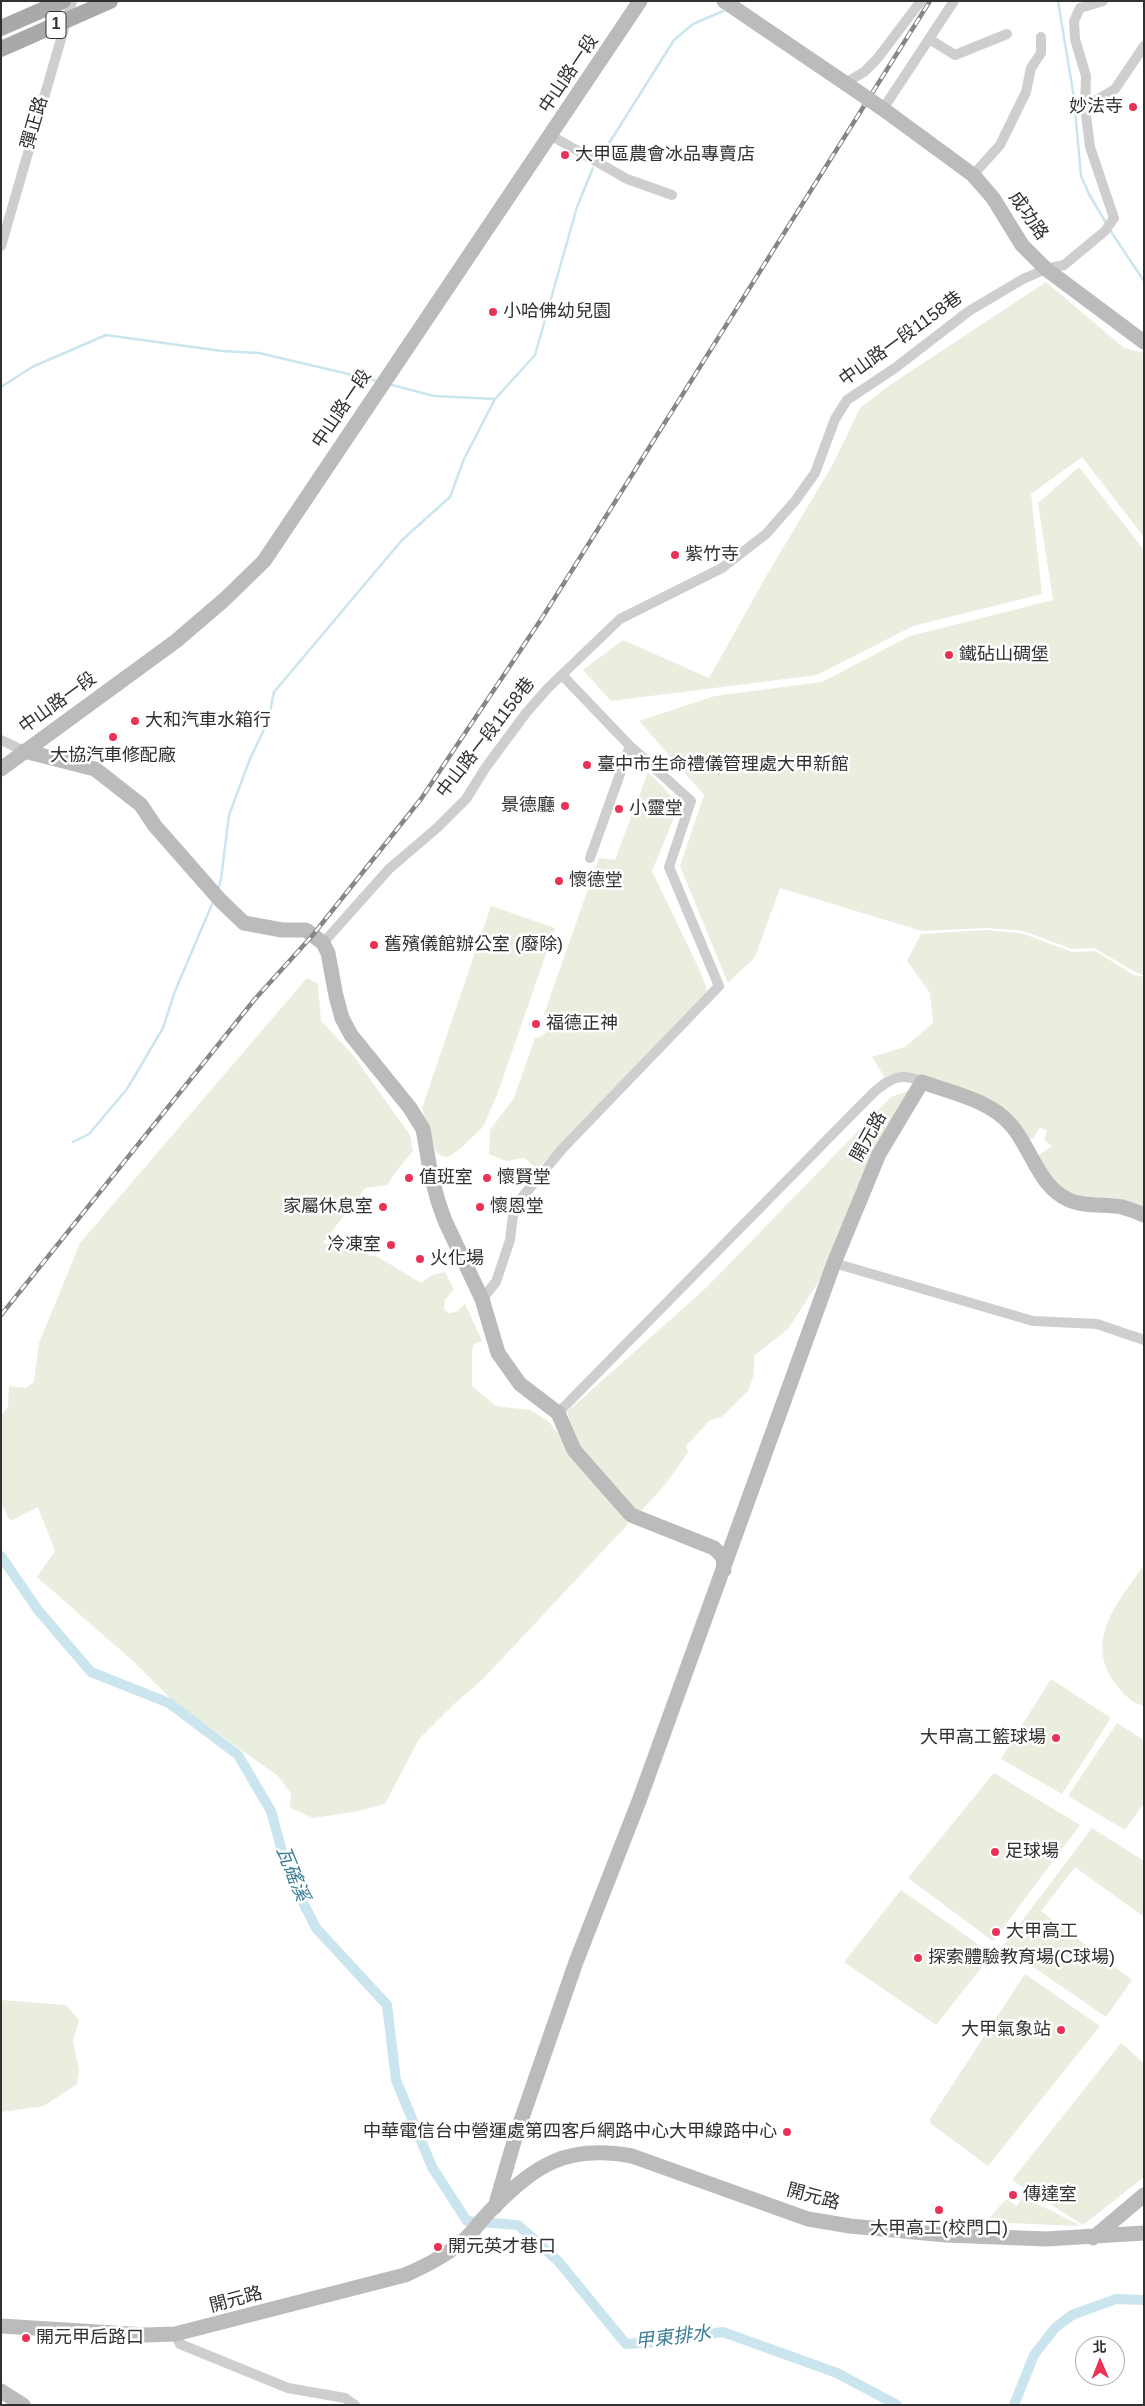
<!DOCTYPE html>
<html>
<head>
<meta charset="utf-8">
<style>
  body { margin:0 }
  #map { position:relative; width:1145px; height:2406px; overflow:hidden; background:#fff; font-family:Arial,"Noto Sans TC",sans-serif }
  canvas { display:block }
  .frame { position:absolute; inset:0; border:2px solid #313131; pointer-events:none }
  .north { position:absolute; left:1075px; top:2336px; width:50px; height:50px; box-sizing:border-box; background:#fff; border:1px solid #adadad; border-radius:50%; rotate:359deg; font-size:14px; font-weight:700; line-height:20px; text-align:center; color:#313131 }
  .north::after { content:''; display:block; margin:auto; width:18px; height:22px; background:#ea3156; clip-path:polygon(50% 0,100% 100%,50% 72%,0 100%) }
</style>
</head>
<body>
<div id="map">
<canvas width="1145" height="2406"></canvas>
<div class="frame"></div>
<div class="north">北</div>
</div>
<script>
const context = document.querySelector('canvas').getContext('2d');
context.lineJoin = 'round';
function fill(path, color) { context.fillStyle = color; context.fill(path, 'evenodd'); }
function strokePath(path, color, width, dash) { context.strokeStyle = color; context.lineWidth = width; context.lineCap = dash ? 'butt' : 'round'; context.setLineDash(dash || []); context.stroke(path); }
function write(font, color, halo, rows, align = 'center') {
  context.font = font + ' Arial,"Noto Sans TC",sans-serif'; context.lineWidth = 5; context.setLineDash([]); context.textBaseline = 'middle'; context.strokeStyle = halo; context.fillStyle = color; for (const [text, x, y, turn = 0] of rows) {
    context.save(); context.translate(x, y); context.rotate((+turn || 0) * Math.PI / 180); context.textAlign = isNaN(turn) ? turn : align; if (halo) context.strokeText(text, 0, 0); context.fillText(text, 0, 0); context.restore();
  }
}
fill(new Path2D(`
  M1046,282L1124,348L1144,353V537L1082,457L1031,494L1042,594L913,626L817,675L611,701L583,670L623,640L709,678L767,575L833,464L860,408L890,385Z
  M1079,467L1144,550V975L1137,973L1094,948L1072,949L1023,931L987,928L922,931L780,888L755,957L728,983L680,866L704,795L639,721L715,696L822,682L910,636L1053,600L1038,503Z
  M648,772L676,801V813L652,871L701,973L707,990L704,994L537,1169L524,1158L506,1161L489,1154L490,1130L514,1098L535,1038C544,1037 549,1031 550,1022L544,1014L599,858L615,860Z
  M491,906L555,928L497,1095L483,1127L461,1148L448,1157L441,1156L436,1151L422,1108Z
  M985,930L1021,933L1072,952L1095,951L1134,975L1144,977V1216L1080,1203L1053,1182L1036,1157L1052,1146L1044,1140L1047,1131L1040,1127L1033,1139L1023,1140L1005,1117L917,1083L896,1081L858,1109L820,1145L884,1076L872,1057L905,1047L933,1023L930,993L907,961L921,934Z
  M307,978L318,984L321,1021L353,1055L410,1135L413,1151L397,1170L387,1185L365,1188L323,1243L378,1257L421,1283L432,1275L445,1272L454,1289L445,1300L444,1309L448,1313L456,1312L465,1304L482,1341L474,1344L472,1352V1386L496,1406L530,1410L549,1422L628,1524L483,1679L453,1705L419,1739L385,1804L354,1812L313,1818L290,1808L291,1793L278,1776L174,1702L133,1661L37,1577L55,1551L38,1507L10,1521L1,1503V1416L8,1407L9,1386L26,1388L34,1382L39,1343L80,1243Z
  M908,1091L823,1275L788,1329L754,1356V1374L748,1391L722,1417L710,1420L686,1446L688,1452C671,1478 657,1496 634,1517L580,1451L567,1412L707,1287L891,1097Z
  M1144,1565V1706C1131,1703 1122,1693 1114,1682C1084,1638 1119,1601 1144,1565Z
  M1051,1679L1111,1718L1062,1794L1001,1759Z
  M1117,1723L1144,1740V1803L1125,1830L1068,1796Z
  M994,1773L1080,1825L993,1941L908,1878Z
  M1092,1828L1144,1861V1917L1075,1867L1041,1911L1132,1980L1106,2017L1003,1946Z
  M901,1890L992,1954L936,2025L844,1962Z
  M1025,1974L1100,2026L988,2166L931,2124L930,2119Z
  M1,2000L66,2005L79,2020L73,2041L79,2069L77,2084L44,2106L1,2112Z
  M1121,2043L1144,2063V2177L1083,2225L1012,2180Z
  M1023,2197H1024L1081,2226L986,2222L1006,2199L1017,2206Z`), '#e9eedf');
strokePath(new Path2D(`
  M1058,1L1074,98L1081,176L1089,194L1106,223
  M601,156L674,40L693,24L723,11
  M1110,230L1144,281
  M388,384L434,396L495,399
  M1,387L32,367L106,335L222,351L259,353L378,381
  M218,890L221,879L229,815L250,759L268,721L274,692L402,540L450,497L464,459L495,399L535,355L577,207L593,168
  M73,1142L89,1134L127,1089L163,1028L175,991L213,902`), '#cbe5ee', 2.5);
strokePath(new Path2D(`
  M1,1556L38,1610L91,1672L169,1703L238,1755L271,1811L288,1873L316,1928L387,2005L396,2080L432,2167L467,2221L518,2225L558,2261L626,2344L656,2342L723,2332L837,2373L897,2405
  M1014,2405L1034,2355L1055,2328L1072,2315L1116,2299L1144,2300`), '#cbe5ee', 10);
strokePath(new Path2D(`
  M929,39L955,55L1007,34
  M845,83L864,72L877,59L921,1
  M1085,107L1115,89L1144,46
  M883,109L954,1
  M550,135L627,179L672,195
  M973,175L1000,145L1026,92L1031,68L1041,53V37
  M1,246L72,1
  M1,740L24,751
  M590,858L630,746
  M323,943L389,869L438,827L466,799L486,767L526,713L548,688L620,619L722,568L766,534L795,501L815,473L835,419L847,400L895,368L969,311L1023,279L1046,269L1064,265L1105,231L1114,218L1090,147L1085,107L1086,76L1075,39L1074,21L1080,8L1103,1
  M834,1263L1033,1321L1097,1324L1144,1340
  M482,1299L496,1282L510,1240L514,1207L563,1148L719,986L669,867L691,801L630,746L562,675
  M558,1413L874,1092C891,1078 901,1072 922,1082
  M175,2334L180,2344L288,2388L345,2398L355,2405`), '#cecece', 10);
strokePath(new Path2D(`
  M724,1L845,83
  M883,109L973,175L993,198L1022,245L1046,269L1144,342
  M24,751L95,769L141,805L155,826L220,900L244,923L282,930H306L323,943L328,953L336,996L342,1018L351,1035L410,1108L423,1129L431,1175L438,1201L445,1221L482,1299L498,1353L520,1384L558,1413L574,1450L631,1515L714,1548L723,1557L724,1570
  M1,769L176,641L225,599L264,561L640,1
  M495,2207L515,2138L576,1962L639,1801L834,1263L879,1154L922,1082C952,1093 990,1100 1011,1125C1032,1149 1038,1186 1069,1200C1084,1207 1105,1204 1122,1207C1129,1209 1137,1212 1144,1215
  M1093,2238L1144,2195
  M1,2326L146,2335L175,2334L405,2275C426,2266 447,2255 464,2240C474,2231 481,2220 490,2211C535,2165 566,2144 632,2156L808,2219L850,2226L946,2235L1046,2239L1144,2233
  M1,2391L23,2405`), '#bbb', 15);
strokePath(new Path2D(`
  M1,28L63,1
  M1,49L110,1`), '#a9a9a9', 16);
const rail = new Path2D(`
  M1,1315L255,999L312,936L421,799L542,618L930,1`);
strokePath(rail, '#868686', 4.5);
strokePath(rail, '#fff', 2.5, [8]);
strokePath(new Path2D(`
  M845,83L883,109`), '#bbb', 15);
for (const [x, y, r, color] of [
  [1133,107,5,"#ea3156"],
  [565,155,5,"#ea3156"],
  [493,312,5,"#ea3156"],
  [675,555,5,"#ea3156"],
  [949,655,5,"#ea3156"],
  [135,721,5,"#ea3156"],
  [113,737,5,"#ea3156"],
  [587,765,5,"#ea3156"],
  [565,806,5,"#ea3156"],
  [619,809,5,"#ea3156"],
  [559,881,5,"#ea3156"],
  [374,945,5,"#ea3156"],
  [536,1024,5,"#ea3156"],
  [409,1178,5,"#ea3156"],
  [487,1178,5,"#ea3156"],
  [383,1207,5,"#ea3156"],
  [480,1207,5,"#ea3156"],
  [391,1245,5,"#ea3156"],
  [420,1259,5,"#ea3156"],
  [1056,1738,5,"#ea3156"],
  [995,1852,5,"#ea3156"],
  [996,1932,5,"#ea3156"],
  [918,1958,5,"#ea3156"],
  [1061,2030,5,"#ea3156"],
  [787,2132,5,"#ea3156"],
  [1013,2195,5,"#ea3156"],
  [939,2210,5,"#ea3156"],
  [438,2247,5,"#ea3156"],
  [26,2338,5,"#ea3156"]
]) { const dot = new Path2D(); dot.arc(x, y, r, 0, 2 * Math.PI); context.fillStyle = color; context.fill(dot); strokePath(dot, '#fff', 2); }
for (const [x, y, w] of [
  [56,25,20]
]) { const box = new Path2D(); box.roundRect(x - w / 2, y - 13.5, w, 27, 4); context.fillStyle = '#fff'; context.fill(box); strokePath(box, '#313131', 1); }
write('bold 16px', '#313131', null, [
  ["1",56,25]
]);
write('18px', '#313131', '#fff', [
  ["中山路一段",569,74,-56],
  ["彈正路",35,123,-74],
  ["成功路",1028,216,55],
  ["中山路一段1158巷",901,339,-36],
  ["中山路一段",342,409,-56],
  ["中山路一段",58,703,-36],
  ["中山路一段1158巷",486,738,-52],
  ["開元路",869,1137,-61],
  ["開元路",813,2197,15],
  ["開元路",236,2300,-15]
]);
write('18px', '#313131', '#fff', [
  ["妙法寺",1123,107,"right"],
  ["大甲區農會冰品專賣店",575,155],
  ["小哈佛幼兒園",503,312],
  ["紫竹寺",685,555],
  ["鐵砧山碉堡",959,655],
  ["大和汽車水箱行",145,721],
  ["大協汽車修配廠",113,756,"center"],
  ["臺中市生命禮儀管理處大甲新館",597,765],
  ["景德廳",555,806,"right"],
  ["小靈堂",629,809],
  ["懷德堂",569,881],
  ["舊殯儀館辦公室 (廢除)",384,945],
  ["福德正神",546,1024],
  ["值班室",419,1178],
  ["懷賢堂",497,1178],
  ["家屬休息室",373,1207,"right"],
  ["懷恩堂",490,1207],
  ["冷凍室",381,1245,"right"],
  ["火化場",430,1259],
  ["大甲高工籃球場",1046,1738,"right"],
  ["足球場",1005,1852],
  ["大甲高工",1006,1932],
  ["探索體驗教育場(C球場)",928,1958],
  ["大甲氣象站",1051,2030,"right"],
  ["中華電信台中營運處第四客戶網路中心大甲線路中心",777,2132,"right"],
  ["傳達室",1023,2195],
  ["大甲高工(校門口)",939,2229,"center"],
  ["開元英才巷口",448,2247],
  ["開元甲后路口",36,2338]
], 'left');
write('italic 19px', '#3c7e96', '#fff', [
  ["瓦磘溪",292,1874,68],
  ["甲東排水",673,2338,-7]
]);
</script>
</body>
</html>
